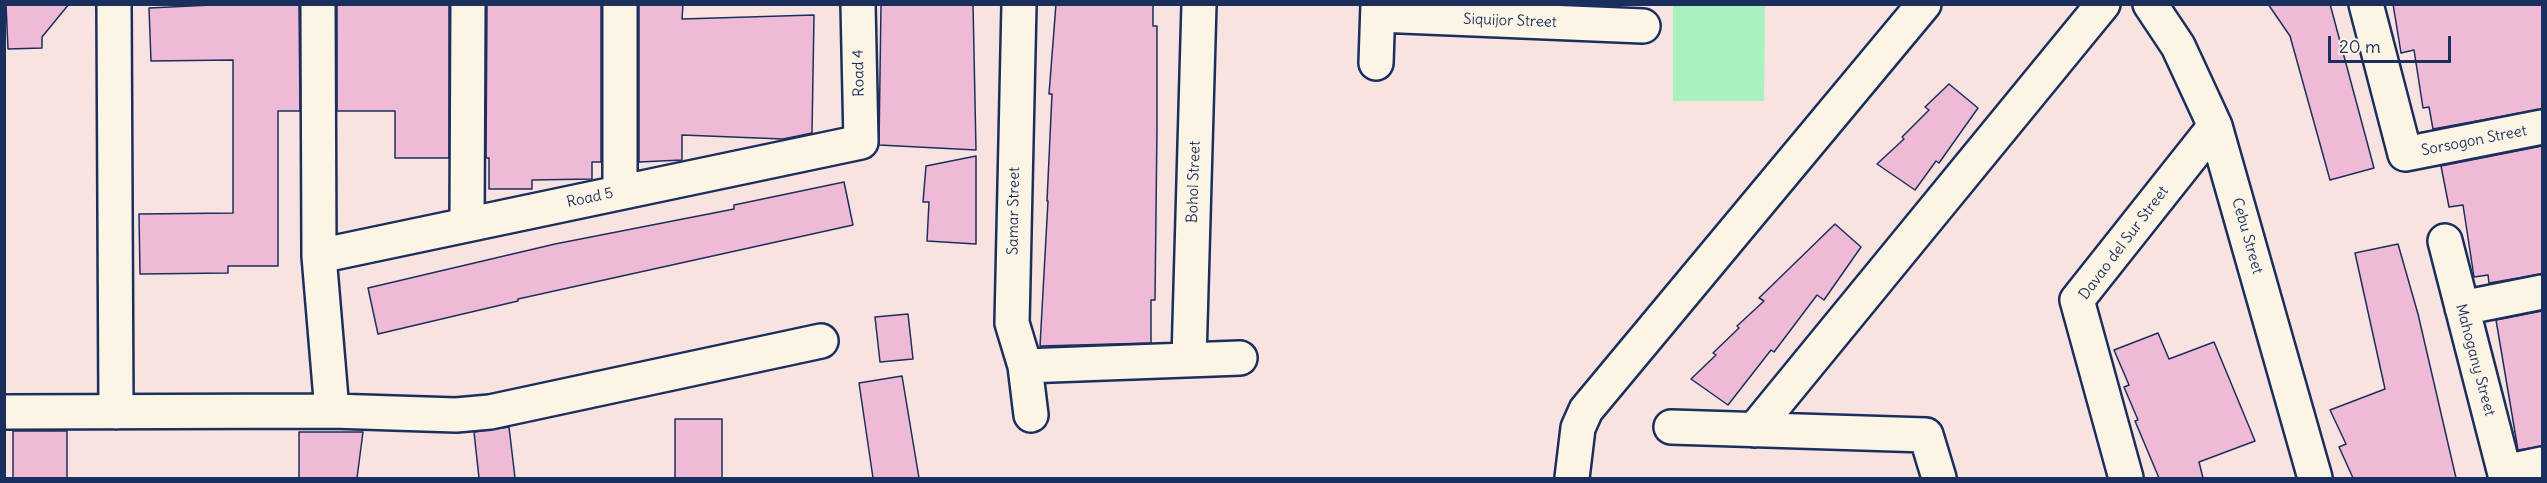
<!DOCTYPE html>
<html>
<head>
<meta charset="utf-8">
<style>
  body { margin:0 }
  #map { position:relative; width:2547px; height:483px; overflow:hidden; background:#f8e3e0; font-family:Delius,sans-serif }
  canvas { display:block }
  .frame { position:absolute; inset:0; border:6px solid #1b2f5e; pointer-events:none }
  .scale { position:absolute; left:2328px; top:36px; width:123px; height:27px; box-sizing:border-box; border:3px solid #1b2f5e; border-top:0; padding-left:8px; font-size:18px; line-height:21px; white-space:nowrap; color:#1b2f5e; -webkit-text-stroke:4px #fcf5e5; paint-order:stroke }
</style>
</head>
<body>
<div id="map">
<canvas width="2547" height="483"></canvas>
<div class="frame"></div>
<div class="scale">20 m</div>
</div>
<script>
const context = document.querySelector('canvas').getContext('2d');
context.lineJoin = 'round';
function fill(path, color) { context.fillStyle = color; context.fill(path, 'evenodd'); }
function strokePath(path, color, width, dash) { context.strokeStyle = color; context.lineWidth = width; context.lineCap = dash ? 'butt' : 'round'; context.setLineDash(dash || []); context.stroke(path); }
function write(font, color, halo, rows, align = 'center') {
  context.font = font + ' Delius,sans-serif'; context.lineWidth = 4.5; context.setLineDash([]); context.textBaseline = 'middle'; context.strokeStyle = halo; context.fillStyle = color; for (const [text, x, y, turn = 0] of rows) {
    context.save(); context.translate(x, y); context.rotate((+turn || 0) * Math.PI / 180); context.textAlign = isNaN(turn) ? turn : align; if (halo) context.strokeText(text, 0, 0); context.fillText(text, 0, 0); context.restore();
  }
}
fill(new Path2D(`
  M1673,5H1765L1764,101H1673Z`), '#a9f1bf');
const building = new Path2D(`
  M6,4H69L42,37V48L8,49Z
  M233,4H299L300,111H278V266H228V273L140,274L139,214L233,213V60L151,61L149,8Z
  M337,4H449V158H395V111H337Z
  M487,4H601V162H592V179L532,180V189H489V158H486Z
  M639,4H683L682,19L814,15L812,133L783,139L682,135V160L639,162Z
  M881,4H973L976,150L879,145Z
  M1056,4H1153V26H1157V126L1155,300H1151V343L1040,346L1048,201H1047L1052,94H1049Z
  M2268,4H2330L2374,168L2330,180L2290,36Z
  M2393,4H2542V109L2433,129L2429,107L2423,108L2414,50L2401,53Z
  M1949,84L1978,108L1939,163L1936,161L1915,190L1877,164L1904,139L1902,137L1929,110L1925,107Z
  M2542,146V274L2489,283L2488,275L2474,277L2463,205L2449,207L2441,166Z
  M976,156V244L927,241L929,202H923L926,166Z
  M844,182L853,225L518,299V301L378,334L368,288L555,244L734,209V205Z
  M1835,224L1861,247L1824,300L1817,295L1774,352L1771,350L1728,405L1691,379L1716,355L1713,353L1739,328L1737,326L1764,301L1759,298Z
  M2398,244L2418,314L2456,478H2353L2339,447L2346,444L2330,410L2385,389L2355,253Z
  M2542,311V446L2518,450L2496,320Z
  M908,314L913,359L880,362L875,317Z
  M2158,333L2169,359L2214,342L2255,441L2199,462L2203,478H2159L2135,421L2138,420L2124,387L2129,385L2114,350Z
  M902,376L919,478H873L859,383Z
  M675,419H722V478H675Z
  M509,427L515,478H479L474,432Z
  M13,431H67V478H13Z
  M299,432H363L357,478H299Z`);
fill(building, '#efbad6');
strokePath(building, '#1b2f5e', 1.5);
const street = new Path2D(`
  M114,4L116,412
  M1019,4L1012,323L1025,366L1031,415
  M2150,4L2178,46L2215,126L2315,478
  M2366,4L2405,154L2542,127
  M1378,15L1643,26
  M1376,63L1378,4
  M620,192V4
  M467,224L468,4
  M2445,241L2506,478
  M319,256L861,142L858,4
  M2462,308L2542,292
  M1189,359L1199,4
  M1025,366L1240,358
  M332,411L456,415L490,412L821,341
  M4,412L332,411L319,256L318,4
  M1671,427L1926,435L1939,478
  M1754,430L2103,4
  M2505,472L2542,464
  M1572,478L1578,428L1586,410L1924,4
  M2126,478L2077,300L2215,126`);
strokePath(street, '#1b2f5e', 38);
strokePath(street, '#fcf5e5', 33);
write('15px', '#1b2f5e', '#fcf5e5', [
  ["Siquijor Street",1510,21,2],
  ["Road 4",859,73,-91],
  ["Sorsogon Street",2474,141,-11],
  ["Bohol Street",1194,182,-88],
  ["Road 5",590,198,-12],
  ["Samar Street",1014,211,-89],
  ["Cebu Street",2247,236,74],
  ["Davao del Sur Street",2124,243,-53],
  ["Mahogany Street",2475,360,75]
]);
</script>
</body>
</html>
